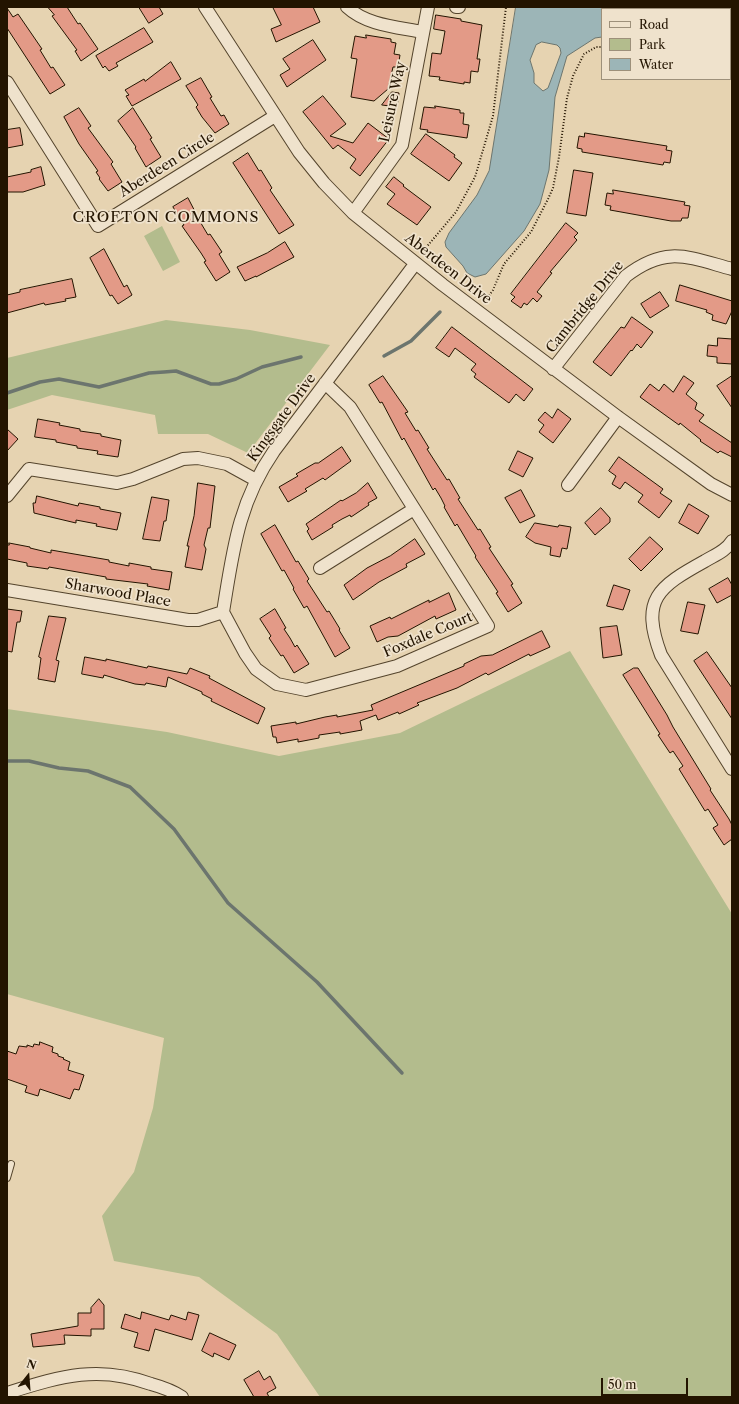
<!DOCTYPE html>
<html>
<head>
<meta charset="utf-8">
<style>
  body { margin:0 }
  #map { position:relative; width:739px; height:1404px; overflow:hidden; background:#e6d3b1; font-family:"Libre Caslon Text",serif }
  canvas { display:block }
  .frame { position:absolute; inset:0; border:8px solid #231400; pointer-events:none }
  .legend { position:absolute; left:601px; top:8px; width:130px; height:72px; box-sizing:border-box; background:#efe2cc; border:1px solid #9d907a; margin:0; padding:5px 7px; list-style:none; font-size:12px; color:#231400 }
  .legend li { display:flex; align-items:center; gap:8px; height:20px }
  .legend b { width:20px; border:1px solid #9d907a }
  .north { position:absolute; left:8px; top:1356px; width:40px; height:40px; -webkit-text-stroke:3px #efe2cc; paint-order:stroke; rotate:17deg; font-size:11px; font-weight:700; line-height:16px; text-align:center; color:#231400 }
  .north::after { content:''; display:block; margin:auto; width:14px; height:18px; background:#231400; clip-path:polygon(50% 0,100% 100%,50% 72%,0 100%) }
  .scale { position:absolute; left:601px; top:1378px; width:87px; height:18px; box-sizing:border-box; border:2px solid #231400; border-top:0; padding-left:5px; font-size:12px; line-height:14px; white-space:nowrap; color:#231400; -webkit-text-stroke:3px #efe2cc; paint-order:stroke }
</style>
</head>
<body>
<div id="map">
<canvas width="739" height="1404"></canvas>
<div class="frame"></div>
<ul class="legend">
<li><b style="height:5px;background:#efe2cc"></b>Road</li>
<li><b style="height:11px;background:#b3bc8d"></b>Park</li>
<li><b style="height:11px;background:#9cb5b7"></b>Water</li>
</ul>
<div class="north">N</div>
<div class="scale">50 m</div>
</div>
<script>
const context = document.querySelector('canvas').getContext('2d');
context.lineJoin = 'round';
function fill(path, color) { context.fillStyle = color; context.fill(path, 'evenodd'); }
function strokePath(path, color, width, dash) { context.strokeStyle = color; context.lineWidth = width; context.lineCap = dash ? 'butt' : 'round'; context.setLineDash(dash || []); context.stroke(path); }
function write(font, color, halo, rows, align = 'center') {
  context.font = font + ' "Libre Caslon Text",serif'; context.lineWidth = 3.5; context.setLineDash([]); context.textBaseline = 'middle'; context.strokeStyle = halo; context.fillStyle = color; for (const [text, x, y, turn = 0] of rows) {
    context.save(); context.translate(x, y); context.rotate((+turn || 0) * Math.PI / 180); context.textAlign = isNaN(turn) ? turn : align; if (halo) context.strokeText(text, 0, 0); context.fillText(text, 0, 0); context.restore();
  }
}
fill(new Path2D(`
  M162,226L180,262L163,271L144,236Z
  M166,320L250,330L330,345L248,453L208,434H158L155,415L52,395L7,410V358Z
  M570,651L732,914V1397H320L277,1334L199,1277L114,1261L102,1216L134,1172L153,1108L164,1038L7,994V709L167,732L279,756L400,733Z`), '#b3bc8d');
const water = new Path2D(`
  M516,7H732V20H730V9H602V37L595,38L567,56L555,97L549,170L540,204L524,231L486,274L475,277L467,273L463,266L446,247L445,242L449,233L477,195L489,171ZM542,42L557,45L560,48L561,53L548,88L543,91L534,83V73L530,60L536,45Z`);
fill(water, '#9cb5b7');
strokePath(water, '#6c756e', 1);
strokePath(new Path2D(`
  M384,356L411,341L440,312
  M7,393L40,382L59,379L99,387L149,373L164,372L176,371L211,384H219L236,379L262,367L301,357
  M7,761H29L59,768L88,771L130,787L174,829L228,903L317,982L402,1073`), '#6c756e', 3.5);
const building = new Path2D(`
  M48,7H67L78,24L80,23L98,49L81,61L75,51L77,50L52,16L54,15Z
  M139,7H159L163,14L149,23Z
  M273,7H313L320,22L276,42L271,29L281,25Z
  M7,8L13,17L18,14L42,49L40,50L51,68L53,67L65,85L50,94L7,28Z
  M436,15L461,19V21L482,25L477,59H480L478,72L471,71L470,83L464,82V84L439,80L440,77L429,76L432,53L441,54L445,31L434,29Z
  M144,28L153,42L116,63L118,66L109,71L105,66L103,68L96,56Z
  M366,35L391,39V42L396,43L394,54L400,55L398,67H393L388,89L374,101L351,97L357,59L351,58L355,36L366,38Z
  M313,40L326,60L287,87L280,75L290,69L283,59Z
  M171,62L181,79L132,106L126,96L129,95L125,90L144,79L145,81Z
  M201,78L212,97L210,98L221,116L224,115L229,124L215,133L202,117L196,107L198,105L186,86Z
  M392,92L399,93L397,107L382,105Z
  M323,96L346,124L330,136L353,143L368,123L389,139L360,176L350,168L356,159L338,145L333,149L303,112Z
  M435,106L460,110V113H464L463,124L469,125L467,138L427,132L428,130L420,129L424,107L435,108Z
  M79,108L91,126L88,128L113,162L111,164L122,182L108,191L99,179L100,178L96,172L98,171L79,144L64,117Z
  M133,108L152,138L150,139L161,157L146,167L135,148L136,147L118,121Z
  M20,128L23,145L7,148V130Z
  M585,133L667,146L666,150L672,151L670,163L664,162L663,165L582,152V149L577,148L579,136L584,137Z
  M426,134L455,155L454,157L462,163L449,181L411,154Z
  M248,153L259,171L261,170L272,188L270,190L294,225L279,234L233,163Z
  M41,167L45,185L23,192H7V177L31,172V170Z
  M574,170L593,173L586,216L567,213Z
  M394,177L404,185L403,186L431,207L417,225L387,204L395,194L386,187Z
  M613,190L685,202L684,205L690,206L688,218H682L681,221H671L610,210L611,206L605,205L607,193L613,194Z
  M188,198L202,225L208,235L210,234L222,252L219,254L230,272L216,281L204,262L206,261L201,253L182,226L184,225L173,207Z
  M566,223L578,233L574,237L577,240L550,272L552,273L537,292L542,296L537,302L533,298L527,305L524,303L521,308L511,301L515,297L511,294Z
  M285,242L294,257L256,277V276L245,281L237,267L267,253Z
  M104,249L124,287L127,285L132,295L118,304L112,295L110,296L90,258Z
  M72,279L76,297L65,299L66,301L45,305L44,303L7,313V295L20,292V290Z
  M680,285L732,301V311L726,324L712,320L713,315L706,312L707,310L676,301Z
  M660,292L669,306L650,318L641,304Z
  M632,317L653,332L641,348L637,344L632,351L631,350L611,376L593,362L621,327L624,328Z
  M452,327L533,389L524,401L516,394L509,403L474,377L476,374L471,370L476,364L455,348L449,357L436,348Z
  M718,338L732,339V364L717,363V357L707,356L708,345L717,346Z
  M383,376L408,412L405,413L416,431L418,430L429,448L427,449L447,480L449,479L460,498L458,499L478,530L480,529L491,547L489,548L513,584L511,585L522,603L508,612L496,593L498,592L475,557L476,556L457,524L455,526L444,507L445,506L441,498L435,488L433,490L404,438L402,440L382,402L380,403L369,385Z
  M684,376L694,383L686,394L697,403L695,409L704,415L699,421L732,443V457L720,451L718,453L700,441L701,440L680,423L679,425L640,397L650,384L659,391L664,384L673,392Z
  M732,376V408L717,386Z
  M558,409L571,419L553,443L539,432L544,425L538,420L545,412L552,418Z
  M38,419L60,423L59,425L80,429V431L101,434V436L121,440L118,457L97,454L98,451L77,448V446L56,442V440L35,437Z
  M7,429L18,439L7,451Z
  M342,447L351,461L325,480L323,478L305,489L307,491L288,502L279,487L298,476L296,474L315,463H318Z
  M518,451L533,458L523,477L509,470Z
  M619,457L663,489L660,493L672,501L659,518L638,502L643,495L625,482L620,489L612,484L616,476L609,471Z
  M198,483L215,486L210,528H208L204,545L206,549L202,570L185,567L189,546H187L194,516Z
  M368,483L377,498L368,503L369,505L351,517L350,515L342,519L332,525L333,527L312,540L307,531L309,529L306,524L341,500L342,501L356,493Z
  M521,490L535,516L520,523L505,498Z
  M37,496L78,506L79,503L100,507V509L121,513L117,530L96,526L97,524L76,520V523L34,513L33,503H35Z
  M152,497L169,500L166,521H164L160,541L143,539Z
  M689,504L709,516L698,534L679,523Z
  M601,508L610,518V522L595,535L585,523Z
  M535,523L558,527L559,525L571,527L567,549L562,548L560,557L550,555L551,547L535,543L526,537Z
  M275,525L296,562L298,561L309,579L307,581L327,612L329,611L340,629L339,630L350,648L335,657L307,606L304,608L293,589L294,588L284,570L282,571L261,534Z
  M650,537L663,549L641,571L629,559Z
  M415,539L425,554L406,564L407,567L379,582L353,600L344,585L367,568L390,556Z
  M9,543L30,547V548L51,553V550L109,560V562L129,566V563L151,567V569L172,572L169,590L147,586L148,584L106,579V577L49,567L48,569L27,566V563L7,559V545H9Z
  M728,578L732,585V595L717,603L709,589Z
  M614,585L630,590L623,610L607,606Z
  M449,593L456,610L436,619L435,616L398,636L388,637L377,642L370,626L390,617L391,619L429,600V602Z
  M688,602L705,605L698,634L681,631Z
  M7,609L22,611L20,622H17L12,652L7,651Z
  M275,609L286,628L284,629L290,638L295,647L297,645L309,664L294,673L283,655L281,656L269,638L271,636L260,619Z
  M49,616L66,618L56,660L59,661L55,682L38,679L41,658L39,657Z
  M617,626L622,655L603,658L600,628Z
  M542,631L550,647L530,656L529,654L488,675L486,673L457,688L417,703L419,705L399,714L398,712L378,720L376,715L360,721L362,730L340,734V732L319,735V738L298,742V739L277,743L276,737H273L271,726L296,722V724L325,717L337,715V717L373,710L371,705L464,666V664L481,656L492,655Z
  M707,652L732,688V719L694,661Z
  M85,657L106,661V659L147,668L148,666L187,674L190,668L210,676L209,678L265,708L258,724L211,701L212,699L202,694V692L168,677L166,687L146,683L145,685L135,684L104,675L103,678L82,674Z
  M634,668H638L667,715L673,727L711,789L710,790L729,819L732,825V839L724,845L713,828L718,825L708,809L705,811L697,798L679,769L683,766L673,751L670,753L658,735L660,734L623,675Z
  M40,1042L53,1047L52,1052L58,1054V1056L64,1058L63,1059L70,1062L68,1070L84,1075L79,1090L74,1089L70,1099L40,1089L38,1096L25,1092L27,1086L7,1079V1051L16,1054L19,1046L27,1047V1045L33,1047L34,1044L39,1045Z
  M99,1299L104,1305V1329H91V1336L64,1335L65,1344L33,1347L31,1334L78,1326V1313H91V1308Z
  M142,1312L169,1320L171,1315L186,1320L188,1312L199,1315L192,1340L155,1329L149,1351L134,1347L138,1333L121,1328L125,1314L140,1319Z
  M210,1333L236,1345L229,1360L214,1353L213,1357L202,1351Z
  M259,1371L264,1380L270,1376L276,1388L267,1393L269,1397H254L244,1380Z`);
fill(building, '#e39a87');
strokePath(building, '#231400', 1);
const lane = new Path2D(`
  M7,1178L11,1164`);
const street = new Path2D(`
  M205,7L299,152L324,183L353,213L443,285L618,417L711,484L732,495
  M347,7C366,25 397,27 422,32
  M456,7H459
  M7,82L98,226L275,116
  M353,213L402,145L428,7
  M553,369L626,276C666,245 688,257 732,269
  M568,485L618,417
  M7,496L29,469L117,483L133,479L183,459L198,458L227,464L256,480
  M732,541C726,551 715,555 705,561C658,587 640,599 661,655L732,769
  M320,568L414,509
  M7,590L188,620H198L223,612
  M223,612L245,653L256,669L277,684L306,690L397,666L488,626L350,407L325,383
  M223,612C233,551 238,503 274,451L415,264
  M7,1393C59,1377 97,1364 151,1384C162,1387 173,1391 182,1397`);
strokePath(lane, '#54442c', 8);
strokePath(street, '#54442c', 14);
strokePath(new Path2D(`
  M730,31H732
  M424,250L456,212L475,177L493,116L506,7
  M484,303L493,290L504,264L531,232L548,199L553,188L559,157L567,98L573,76L584,54L596,47H602`), '#231400', 2, [1, 2]);
strokePath(lane, '#efe2cc', 6);
strokePath(street, '#efe2cc', 12);
write('14px', '#231400', '#efe2cc', [
  ["Leisure Way",393,102,-78],
  ["Aberdeen Circle",167,165,-32],
  ["Aberdeen Drive",448,269,38],
  ["Cambridge Drive",585,307,-51],
  ["Kingsgate Drive",282,418,-54],
  ["Sharwood Place",118,593,10],
  ["Foxdale Court",428,635,-23]
]);
context.letterSpacing = '1px';
write('15px', '#231400', '#efe2cc', [
  ["CROFTON COMMONS",166,218]
]);
context.letterSpacing = '0px';
</script>
</body>
</html>
